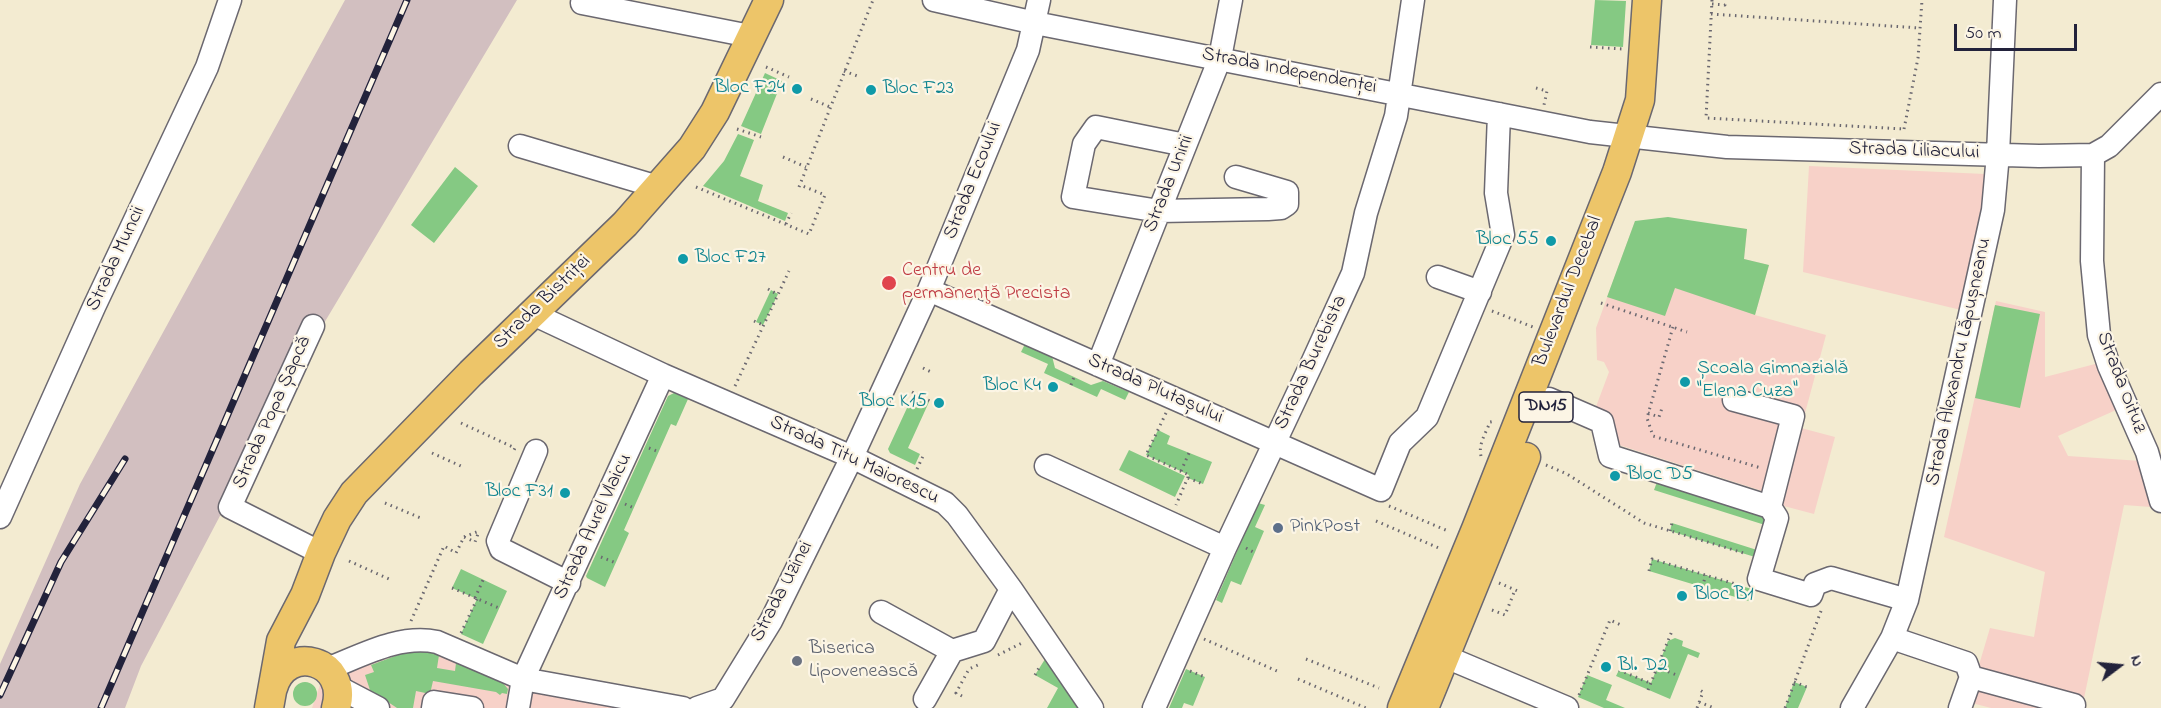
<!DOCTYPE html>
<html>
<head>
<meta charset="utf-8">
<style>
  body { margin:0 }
  #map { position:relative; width:2161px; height:708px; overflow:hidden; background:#f3ebd1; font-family:"Indie Flower",sans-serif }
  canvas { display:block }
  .north { position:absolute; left:2089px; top:636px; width:60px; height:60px; -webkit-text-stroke:4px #fcf5e5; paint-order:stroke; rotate:74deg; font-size:16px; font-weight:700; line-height:24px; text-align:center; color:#22223b }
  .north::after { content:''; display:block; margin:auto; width:21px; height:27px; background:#22223b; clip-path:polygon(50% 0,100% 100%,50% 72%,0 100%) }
  .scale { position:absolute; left:1954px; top:24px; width:123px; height:27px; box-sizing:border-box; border:3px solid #22223b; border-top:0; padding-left:8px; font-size:18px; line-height:21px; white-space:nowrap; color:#22223b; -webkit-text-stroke:4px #fcf5e5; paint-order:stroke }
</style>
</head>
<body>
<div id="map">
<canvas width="2161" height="708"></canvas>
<div class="north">N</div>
<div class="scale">50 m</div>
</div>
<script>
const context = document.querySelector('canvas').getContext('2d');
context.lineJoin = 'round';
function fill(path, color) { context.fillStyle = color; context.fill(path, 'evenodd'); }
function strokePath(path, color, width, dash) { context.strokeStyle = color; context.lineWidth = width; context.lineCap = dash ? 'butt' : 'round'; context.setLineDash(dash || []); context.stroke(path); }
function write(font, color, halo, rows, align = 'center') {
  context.font = font + ' "Indie Flower",sans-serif'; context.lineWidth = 4.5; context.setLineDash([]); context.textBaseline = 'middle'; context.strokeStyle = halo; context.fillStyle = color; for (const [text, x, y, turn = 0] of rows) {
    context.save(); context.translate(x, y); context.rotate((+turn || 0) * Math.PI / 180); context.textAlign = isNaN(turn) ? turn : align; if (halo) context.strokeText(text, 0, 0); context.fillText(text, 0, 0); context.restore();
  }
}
fill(new Path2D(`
  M1809,166L1985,174L1991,178L1961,310L1803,272Z
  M1635,221L1747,229L1744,259L1769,265L1755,315L1826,335L1801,428L1835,437L1814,514L1780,505L1781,497L1613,443L1594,412L1609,372L1604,362L1597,360L1596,328Z
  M1996,301L2045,312V377L2099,363L2116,410L2058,436L2068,456L2141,461L2151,507L2124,505L2082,708H1991L1968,702L1990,628L2034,637L2045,572L1944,537Z
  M443,652L635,708H312L330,656Z`), '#f7d1c8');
fill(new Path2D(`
  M345,0H517L302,360L141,666L125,708H0V664L80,484Z`), '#d2bfc0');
fill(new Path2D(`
  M1595,0L1626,1L1623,47L1591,45Z
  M765,73L782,81L761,134L741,126Z
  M738,134L754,140L740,176L763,185L758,201L788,213L785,221L703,186L724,161Z
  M455,167L478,186L434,243L411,225Z
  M1668,217L1747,229L1744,259L1769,265L1755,315L1675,288L1665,316L1607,297L1635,221Z
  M771,290L778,294L763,325L756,322Z
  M1995,305L2040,314L2020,408L1975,398Z
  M1025,344L1052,356L1055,368L1091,385L1103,381L1129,392L1125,400L1101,389L1097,397L1044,373L1048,364L1021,352Z
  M674,393L688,399L676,426L671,424L624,530L629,533L605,587L587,578L586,576L668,396Z
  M913,395L929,402L908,448L920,454L915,465L890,453L888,449Z
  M1158,430L1170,436L1167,444L1212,462L1203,484L1188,478L1189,475L1146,455Z
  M1129,450L1185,476L1175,497L1119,470Z
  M1657,482L1770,507L1765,525L1654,490Z
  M1258,503L1265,505L1255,527L1264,531L1241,585L1231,581L1222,603L1216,600Z
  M1672,523L1757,550L1755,557L1670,531Z
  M1652,559L1755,590L1752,602L1649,571Z
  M461,569L507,591L483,644L461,634L477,599L452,588Z
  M1675,638L1683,641L1682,646L1700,653L1698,658L1688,654L1670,699L1616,676L1619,670L1651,683L1668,641Z
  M427,651L439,655L437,668L455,671L456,663L503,683L508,689L507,694L502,693L500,695L496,692L433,681L430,694L416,691L413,708H397L370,690L365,675L374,672L371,665L406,652Z
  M1047,656L1082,708H1047L1058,688L1035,675Z
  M1186,669L1205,677L1193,706L1184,703L1182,708H1169Z
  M1587,675L1612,685L1606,700L1625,708H1604L1578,697Z
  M293 694a12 12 0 1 1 24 0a12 12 0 1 1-24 0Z
  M1794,682L1807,687L1798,708H1785Z`), '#85c983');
const minor = new Path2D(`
  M934,0L1035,23L1590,132L1727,147L2039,156L2093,155L2109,146L2161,94
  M582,3L750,36
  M1185,145L1096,127L1084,144L1073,197L1159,211L1268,209L1281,208L1287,204V192L1236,177
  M520,146L658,187
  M2093,155L2092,261L2099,335L2109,366L2147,452L2161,501
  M1438,277L1480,292
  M929,290L1381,490L1400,443L1427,417L1503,235L1496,193L1499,114
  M533,314L663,375L852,457L945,503L957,515L1011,589L1092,708
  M313,326L230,507L321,553
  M1098,365L1220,58L1231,0
  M1549,399L1602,422L1610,456L1770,507L1777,518L1759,579L1811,595L1815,584L1831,578L1907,600
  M1734,400L1793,416L1770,507
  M536,451L498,541L501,549L569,583
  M1046,466L1225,548
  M0,517L94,307L207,67L230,0
  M881,612L952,651L984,641L1011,589
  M1892,638L1966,663L1971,677L1960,708
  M1446,657L1567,708
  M327,669C361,656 399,634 437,642L523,679L683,708
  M1971,677L2074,705
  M338,687L378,708
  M925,699L952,651
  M433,708L434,702L472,708
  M518,708L523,679L663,375
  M697,708L723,699L771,621L852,457L929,290L1028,50L1039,0
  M1154,708L1225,548L1313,361L1353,273L1366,213L1396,116L1413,0
  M1852,708L1892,638L1907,600L1993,210L1998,154L2005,0`);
const major = new Path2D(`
  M273,688C286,642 350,660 336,708
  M269,708L281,641L305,595L321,553L337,519L354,493L471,373L625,224L692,148L715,112L769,0
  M1402,708L1476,529L1617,172L1640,100L1647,0
  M1424,708L1526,457`);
strokePath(minor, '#6b6870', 25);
strokePath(major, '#6b6870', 31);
strokePath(new Path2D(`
  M1712,0L1706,118L1904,129
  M1712,4L1725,5V0
  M1711,14L1920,28
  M1590,47L1622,49
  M766,67L789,77
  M844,71L860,77
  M1536,88L1547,91L1544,105
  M811,99L830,107
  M737,129L761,137
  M1904,129L1918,58L1922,0
  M783,157L806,167
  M696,187L809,234L825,195L800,185
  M799,187L873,0
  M786,224L791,213
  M768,289L777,294
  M1601,303L1687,332
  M1492,311L1533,327
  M754,321L763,325
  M1673,327L1647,418L1653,436L1761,468
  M923,368L933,373
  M1071,385L1074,377
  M735,386L789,271
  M912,392L930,401
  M1166,413L1146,455L1189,475L1176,505
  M1648,413L1659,417L1662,408
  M461,423L515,448L514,450
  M649,448L659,452
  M432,453L463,467
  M1481,456C1478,444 1486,433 1490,422L1495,421
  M1546,465L1567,474L1644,523L1747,554
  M917,469L924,454
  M1181,471L1189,453
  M1188,478L1203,484
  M385,503L423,519
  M625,504L634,508
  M1389,506L1448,531
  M1376,521L1441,549
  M1670,531L1672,523
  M464,537L479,531
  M1246,548L1255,553
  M601,557L616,563
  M349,561L389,579
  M1649,571L1652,559L1742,586
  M1499,583L1520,592
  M1702,587L1706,575
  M452,588L499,608
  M475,598L483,580
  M1492,610L1505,615L1515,590
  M411,621L444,546L456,553L464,537L475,542L479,531
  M461,633L477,599
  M1204,639L1277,671
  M998,655L1024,642
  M1306,659L1379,688
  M1657,667L1679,676
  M1619,670L1650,683
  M1190,671L1205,677
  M1035,675L1040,666
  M1298,679L1366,708
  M1794,682L1807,687
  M1648,690L1672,631
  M1579,695L1610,620L1621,625
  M962,696L956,693L969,669L978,665
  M1699,702L1714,708
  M1697,708L1703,692L1700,690
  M1785,708L1821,611`), '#6b6870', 3, [1.5, 4.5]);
strokePath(minor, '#fff', 22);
strokePath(major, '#edc569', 28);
const rail = new Path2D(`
  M0,695L61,562L125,459
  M101,708L407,0`);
strokePath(rail, '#22223b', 7);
strokePath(rail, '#fcf5e5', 4.5, [14]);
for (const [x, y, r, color] of [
  [797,89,6,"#0f9aa8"],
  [871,90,6,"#0f9aa8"],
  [1551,241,6,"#0f9aa8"],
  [683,259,6,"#0f9aa8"],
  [889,283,8,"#e0444e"],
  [1685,382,6,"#0f9aa8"],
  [1053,387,6,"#0f9aa8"],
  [939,403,6,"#0f9aa8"],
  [1615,476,6,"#0f9aa8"],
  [565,493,6,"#0f9aa8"],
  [1278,528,6,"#5c6f8a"],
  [1682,596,6,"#0f9aa8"],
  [797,661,6,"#6b7280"],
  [1606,667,6,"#0f9aa8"]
]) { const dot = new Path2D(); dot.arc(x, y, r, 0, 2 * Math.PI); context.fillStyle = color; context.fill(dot); strokePath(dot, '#fcf5e5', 2); }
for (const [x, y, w] of [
  [1546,407,54]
]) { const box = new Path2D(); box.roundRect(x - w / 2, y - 15, w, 30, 4.5); context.fillStyle = '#fcf5e5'; context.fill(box); strokePath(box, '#22223b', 1.5); }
write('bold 18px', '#22223b', null, [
  ["DN15",1546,407]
]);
write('20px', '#22223b', '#fcf5e5', [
  ["Strada Independenței",1289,72,11],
  ["Strada Liliacului",1914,152,2],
  ["Strada Ecoului",974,181,-68],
  ["Strada Unirii",1170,184,-68],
  ["Strada Muncii",117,259,-65],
  ["Bulevardul Decebal",1569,292,-69],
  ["Strada Bistriței",543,303,-44],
  ["Strada Alexandru Lăpușneanu",1960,362,-78],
  ["Strada Burebista",1312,363,-65],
  ["Strada Oituz",2120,383,69],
  ["Strada Plutașului",1155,390,24],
  ["Strada Popa Șapcă",273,413,-66],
  ["Strada Titu Maiorescu",854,461,25],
  ["Strada Aurel Vlaicu",594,527,-65],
  ["Strada Uzinei",783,592,-62]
]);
write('20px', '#0d838f', '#fcf5e5', [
  ["Bloc F24",785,89,"right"],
  ["Bloc F23",883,90],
  ["Bloc 55",1539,241,"right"],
  ["Bloc F27",695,259],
  ["Școala Gimnazială",1697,370],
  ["\"Elena Cuza\"",1697,393],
  ["Bloc K4",1041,387,"right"],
  ["Bloc K15",927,403,"right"],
  ["Bloc D5",1627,476],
  ["Bloc F31",553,493,"right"],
  ["Bloc B1",1694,596],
  ["Bl. D2",1618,667]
], 'left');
write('20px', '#be3a42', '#fcf5e5', [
  ["Centru de",902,272],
  ["permanenţă Precista",902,295]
], 'left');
write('20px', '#4e5e75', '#fcf5e5', [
  ["PinkPost",1290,528]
], 'left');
write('20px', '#5b616d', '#fcf5e5', [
  ["Biserica",809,650],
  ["Lipovenească",809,673]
], 'left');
</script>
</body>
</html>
